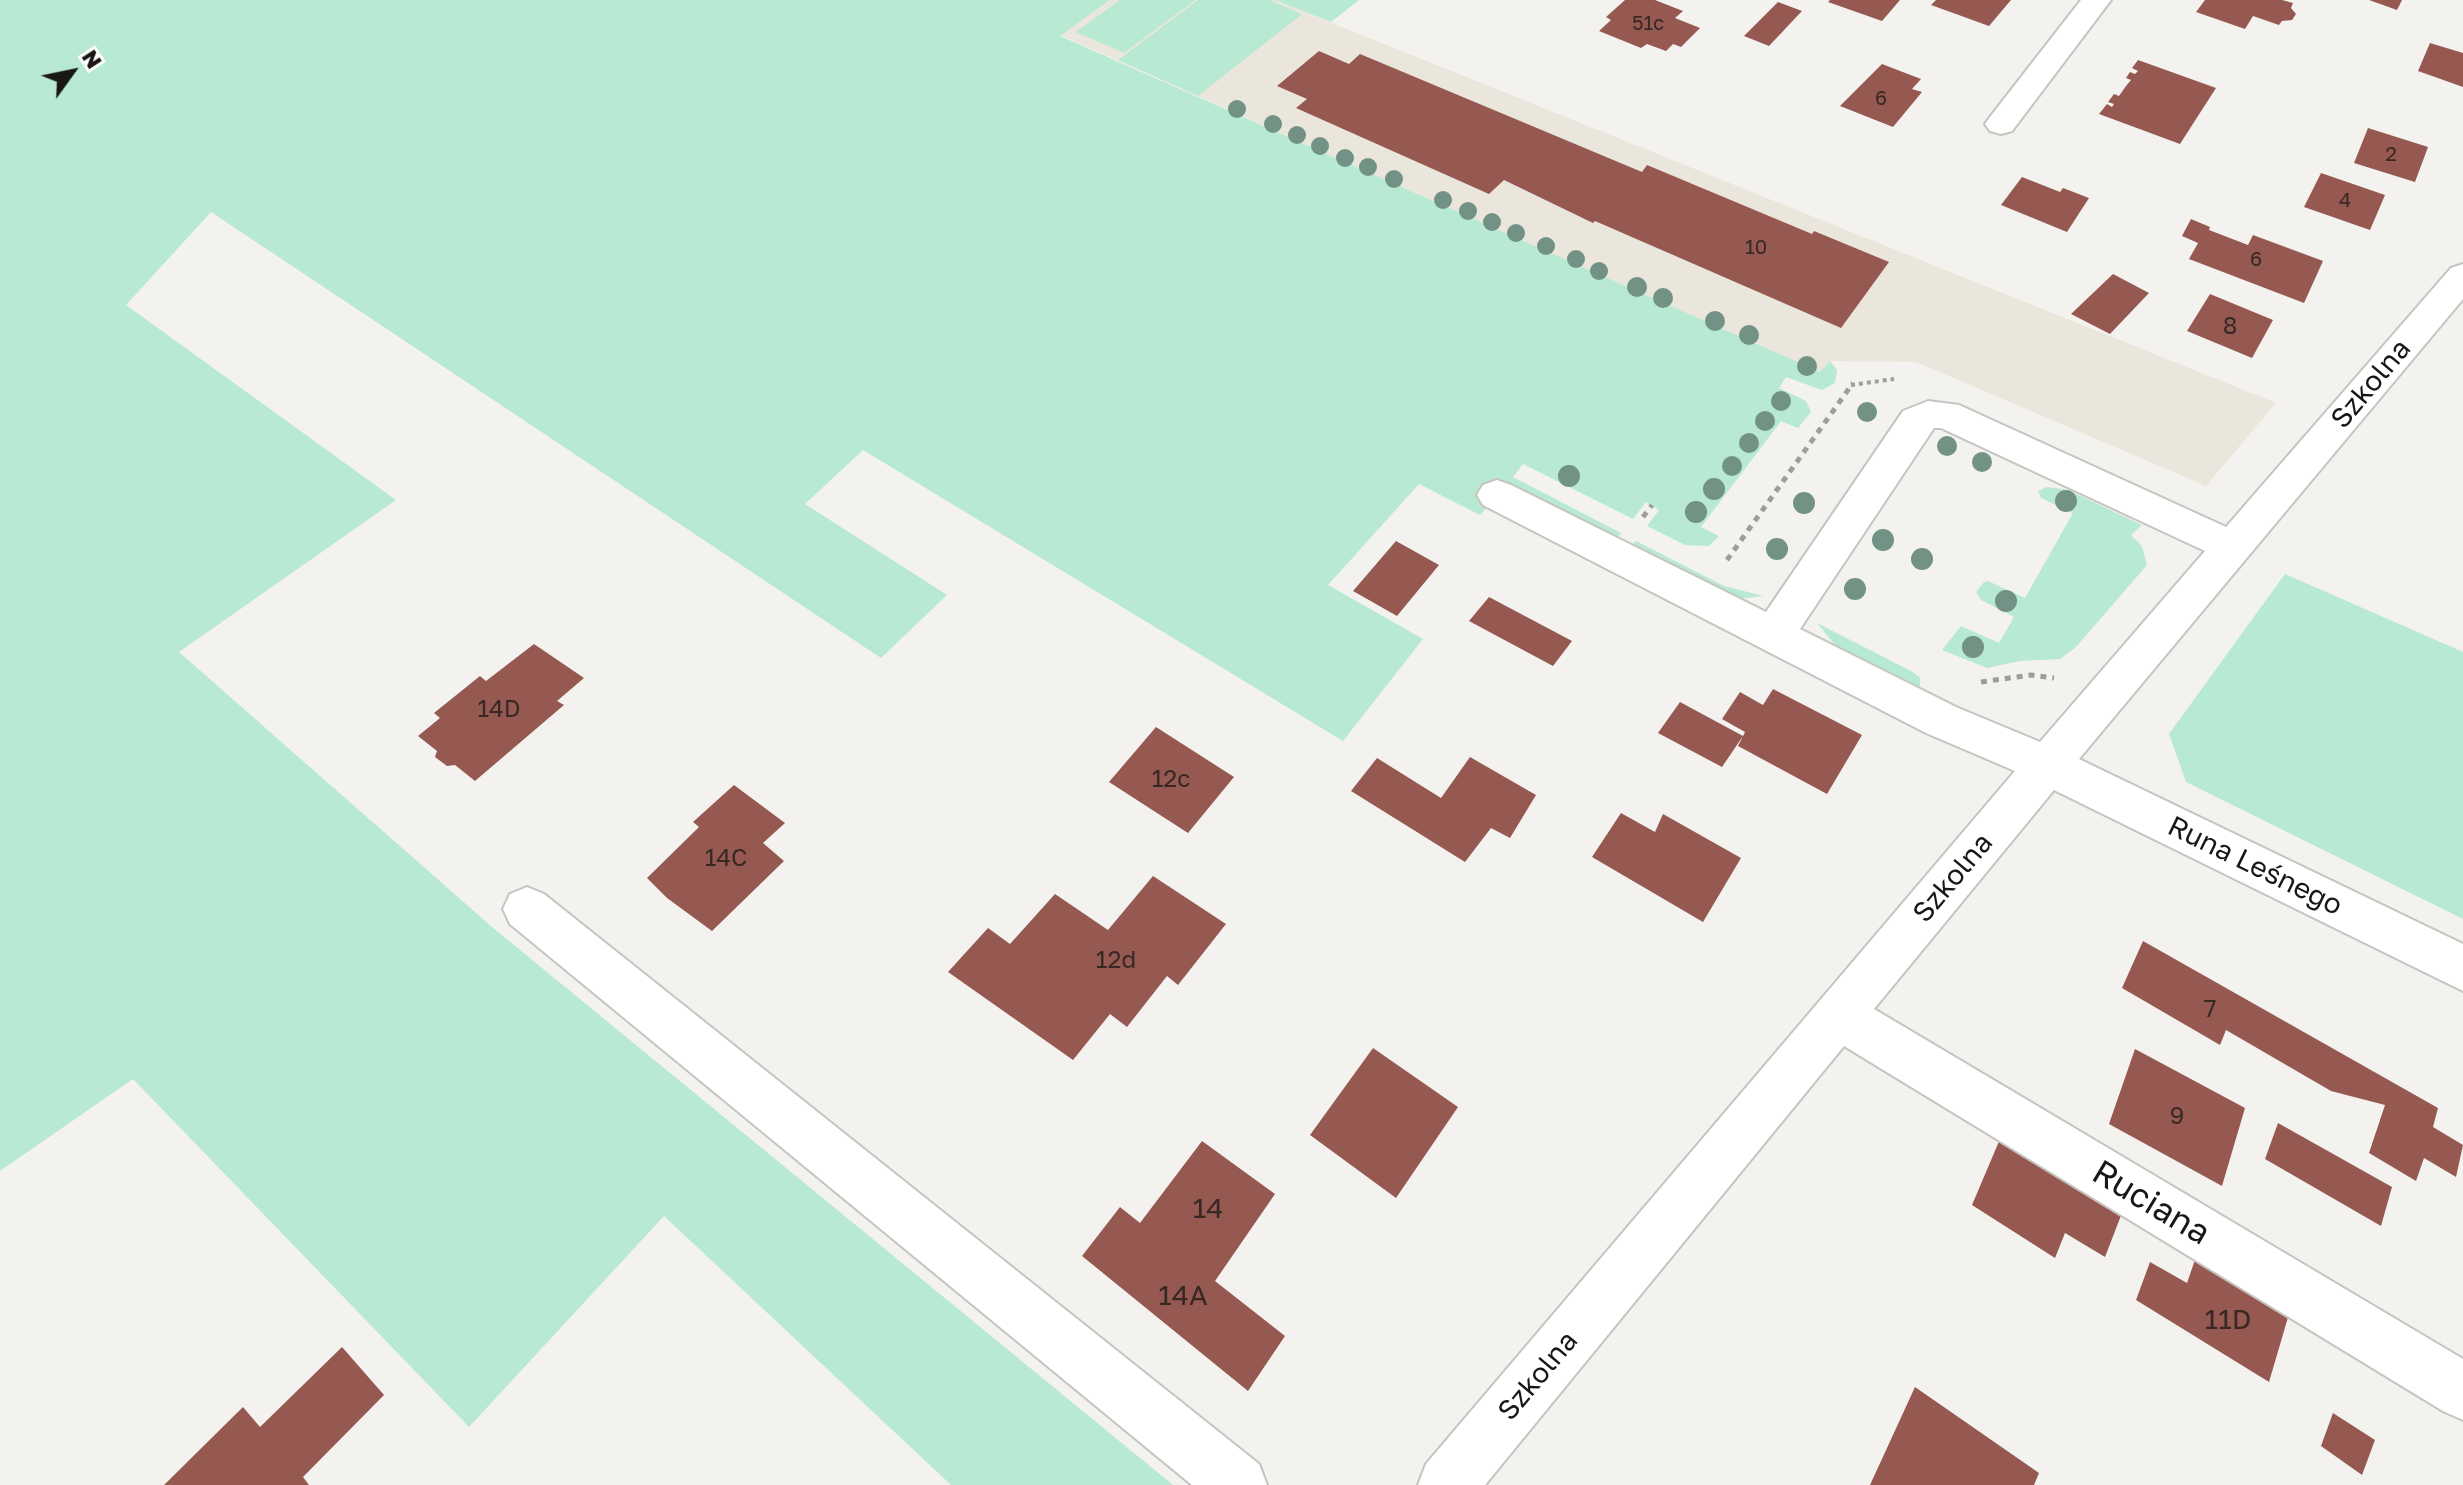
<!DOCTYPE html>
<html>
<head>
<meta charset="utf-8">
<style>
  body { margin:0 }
  #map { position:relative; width:2463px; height:1485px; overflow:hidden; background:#f3f2ef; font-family:"Golos Text",sans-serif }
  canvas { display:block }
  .north { position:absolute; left:32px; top:32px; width:80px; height:80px; -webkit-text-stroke:6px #fff; paint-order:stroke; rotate:57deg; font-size:22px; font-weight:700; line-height:32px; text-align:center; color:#181716 }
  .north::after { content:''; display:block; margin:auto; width:28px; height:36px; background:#181716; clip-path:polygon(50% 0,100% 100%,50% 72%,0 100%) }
</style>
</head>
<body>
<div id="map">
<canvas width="2463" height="1485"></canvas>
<div class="north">N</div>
</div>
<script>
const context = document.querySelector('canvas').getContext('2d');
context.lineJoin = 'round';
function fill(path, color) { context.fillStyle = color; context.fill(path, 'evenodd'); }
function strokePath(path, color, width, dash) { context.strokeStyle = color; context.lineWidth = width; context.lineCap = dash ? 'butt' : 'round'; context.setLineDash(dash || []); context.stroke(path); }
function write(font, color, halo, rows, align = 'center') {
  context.font = font + ' "Golos Text",sans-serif'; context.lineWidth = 6; context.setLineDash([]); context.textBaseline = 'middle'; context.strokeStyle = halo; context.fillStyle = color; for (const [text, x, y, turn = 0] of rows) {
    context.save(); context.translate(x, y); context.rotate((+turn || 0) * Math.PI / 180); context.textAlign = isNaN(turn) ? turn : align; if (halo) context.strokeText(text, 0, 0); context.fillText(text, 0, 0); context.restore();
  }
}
fill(new Path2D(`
  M1110,0H1275L2276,403L2206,486L1916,362L1830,361L1820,373L1060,35Z`), '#eae6dc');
fill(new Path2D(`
  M0,0H1110L1060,36L1820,372L1830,361L1837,370L1835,383L1822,390L1786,377L1779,388L1806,401L1811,412L1798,428L1781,421L1701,527L1719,536L1709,546L1685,545L1647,526L1659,510L1646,502L1633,519L1523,464L1513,477L1621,533L1616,539L1508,483L1480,515L1419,484L1328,585L1423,639L1343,741L863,450L805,504L947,595L881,658L211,212L126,305L396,500L179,652L492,927L1173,1485H951L664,1216L469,1427L133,1079L0,1171Z
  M1120,0H1195L1124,53L1076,32Z
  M1198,0H1269L1302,14L1198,96L1118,60Z
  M1275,0H1359L1331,22Z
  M2047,487L2068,490L2142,525L2131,535L2142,546L2147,565L2075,648L2060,659L2020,661L1987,668L1942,650L1961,626L1999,643L2014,617L1981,600L1976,592L1984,582L1988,581L2025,598L2073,513L2041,498L2038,491Z
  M1636,541L1724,586L1763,596L1738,599L1631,546Z
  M2285,574L2463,652V919L2186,782L2169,734Z
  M1817,623L1913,672L1920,678V687L1835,645Z`), '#b8e9d2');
fill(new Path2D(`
  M1625,0H1655L1683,11L1675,18L1700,28L1681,47L1673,44L1666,51L1647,44L1641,48L1599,31L1611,20L1606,17Z
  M1830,0H1900L1882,21L1828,2Z
  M1936,0H2011L1989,26L1931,5Z
  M2205,0H2282L2293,3L2291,8L2296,14L2292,20L2282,21L2279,25L2253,16L2245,29L2196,12Z
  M2369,0H2402L2397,10Z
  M1778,2L1802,11L1769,46L1744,36Z
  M2430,43L2463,53V87L2418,71Z
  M1319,51L1349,64L1360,54L1642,172L1647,165L1812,234L1814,231L1889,262L1841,328L1595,221L1593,223L1504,180L1489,194L1296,108L1307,99L1277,86Z
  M2138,60L2216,88L2180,144L2099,114L2107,104L2112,107L2114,104L2108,102L2114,94L2119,96L2126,86L2131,80L2126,78L2130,72L2135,74L2138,71L2132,68Z
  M1882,64L1921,79L1912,89L1922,92L1893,127L1840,106Z
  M2368,128L2428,147L2415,182L2354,163Z
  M2321,173L2385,195L2370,230L2304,207Z
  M2022,177L2060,192L2063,188L2089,198L2067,232L2001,205Z
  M2191,219L2210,227L2209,230L2248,245L2253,235L2323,261L2304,303L2189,259L2198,243L2182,236Z
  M2113,274L2149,293L2110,334L2071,314Z
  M2210,294L2273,320L2252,358L2187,331Z
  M1396,541L1439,565L1397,616L1353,591Z
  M1489,597L1572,641L1553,666L1469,621Z
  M534,644L584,678L557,701L564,705L475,781L455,765L447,766L435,757L437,751L418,736L440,718L434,713L480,676L486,681Z
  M1773,689L1862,735L1827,794L1738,746L1745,732L1722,719L1740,692L1763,705Z
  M1680,702L1743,736L1722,767L1658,733Z
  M1156,727L1234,777L1188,833L1109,782Z
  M1470,757L1536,795L1510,838L1491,828L1465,862L1351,791L1377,758L1441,798Z
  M734,785L785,823L763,843L784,861L712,931L667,898L647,878L699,827L693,822Z
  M1621,813L1655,832L1663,814L1741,858L1703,922L1592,857Z
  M1153,876L1226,924L1178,985L1167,976L1127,1027L1110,1014L1073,1060L948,972L988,928L1010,944L1055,894L1108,930Z
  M2143,941L2438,1108L2433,1127L2463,1145L2456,1177L2424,1158L2416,1181L2369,1153L2385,1105L2331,1091L2226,1030L2220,1045L2122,988Z
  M1373,1048L1458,1107L1396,1198L1310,1135Z
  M2135,1049L2245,1108L2222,1186L2109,1124Z
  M2278,1123L2392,1187L2381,1226L2265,1159Z
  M2000,1139L2122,1213L2105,1257L2065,1233L2055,1258L1972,1205Z
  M1202,1141L1275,1194L1215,1281L1285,1336L1248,1391L1082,1256L1120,1207L1140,1223Z
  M2197,1254L2289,1314L2269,1382L2136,1300L2150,1262L2187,1283Z
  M342,1347L384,1395L303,1477L309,1485H164L243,1407L260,1427Z
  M1915,1387L2039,1473L2034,1485H1870Z
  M2333,1413L2375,1440L2362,1475L2321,1446Z`), '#965951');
const minor = new Path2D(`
  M2081,0H2111L2012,131L2001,134L1990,131L1985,124L1990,117Z
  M2463,264V299L2079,759L2463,944V991L2054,790L1874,1009L2463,1359V1420L2443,1411L1844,1046L1485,1485H1418L1426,1464L2015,771L1926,733L1483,505L1477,495L1483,485L1497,480L1511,485L1766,612L1903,411L1928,401L1959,405L2226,527L2451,268ZM1934,428H1941L2205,551L2040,742L1956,707L1800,629Z
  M527,887L544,894L1259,1464L1267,1485H1192L510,924L503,909L510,894Z`);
strokePath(minor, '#c5c4c1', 4);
strokePath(new Path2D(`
  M1851,385L1894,379`), '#9e9d9b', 4, [4, 4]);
strokePath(new Path2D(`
  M1643,517L1652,505
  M1727,560L1853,383
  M1981,682L2031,675L2054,678`), '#9e9d9b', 5, [6, 6]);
fill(minor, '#fff');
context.fillStyle = '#729286';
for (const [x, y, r] of [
  [1237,109,9],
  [1273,124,9],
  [1297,135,9],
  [1320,146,9],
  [1345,158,9],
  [1368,167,9],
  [1394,179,9],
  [1443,200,9],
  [1468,211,9],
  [1492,222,9],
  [1516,233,9],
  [1546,246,9],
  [1576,259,9],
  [1599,271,9],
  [1637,287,10],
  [1663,298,10],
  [1715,321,10],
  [1749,335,10],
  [1807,366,10],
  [1781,401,10],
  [1867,412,10],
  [1765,421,10],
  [1749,443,10],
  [1947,446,10],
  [1982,462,10],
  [1732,466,10],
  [1569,476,11],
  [1714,489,11],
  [2066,501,11],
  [1804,503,11],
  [1696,512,11],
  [1883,540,11],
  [1777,549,11],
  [1922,559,11],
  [1855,589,11],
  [2006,601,11],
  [1973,647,11]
]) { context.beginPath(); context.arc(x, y, r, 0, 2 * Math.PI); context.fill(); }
write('20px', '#382825', null, [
  ["51c",1648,24],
  ["6",1881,99],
  ["2",2391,155],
  ["4",2345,201],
  ["10",1756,248],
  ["6",2256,260]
]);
write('24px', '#382825', null, [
  ["8",2230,326],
  ["14D",499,709],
  ["12c",1171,779],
  ["14C",726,858],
  ["12d",1116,960],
  ["7",2210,1009],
  ["9",2177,1116]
]);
write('28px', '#181716', '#fff', [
  ["Szkolna",2371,384,-50],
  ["Runa Leśnego",2255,866,26],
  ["Szkolna",1953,878,-50],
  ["Szkolna",1538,1376,-50]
]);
write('28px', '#382825', null, [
  ["14",1208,1209],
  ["14A",1183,1296],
  ["11D",2228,1320]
]);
write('34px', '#181716', '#fff', [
  ["Ruciana",2151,1203,31]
]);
</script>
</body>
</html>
